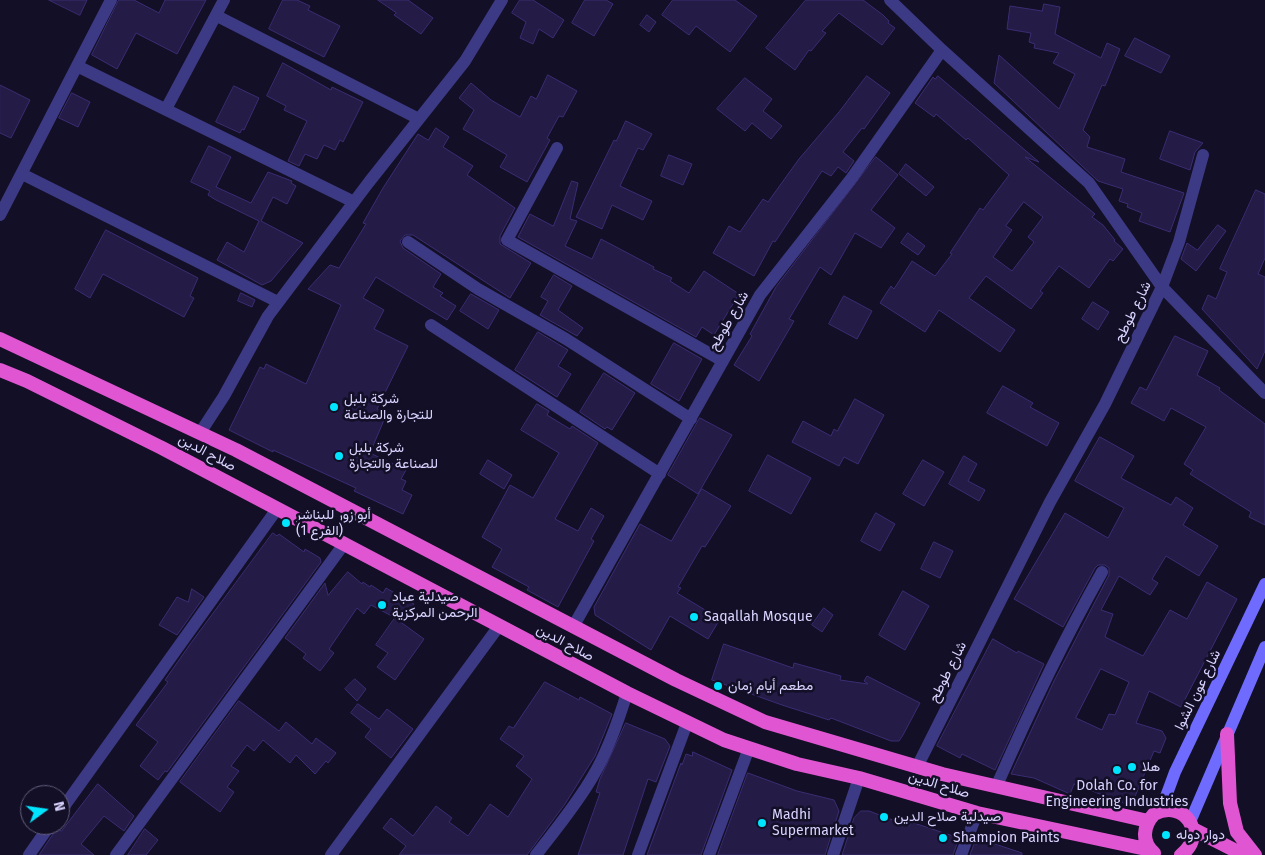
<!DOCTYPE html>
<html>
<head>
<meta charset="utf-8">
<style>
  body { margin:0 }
  #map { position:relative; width:1265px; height:855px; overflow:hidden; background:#130f26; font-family:"Fira Sans",sans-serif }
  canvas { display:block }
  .north { position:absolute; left:20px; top:785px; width:50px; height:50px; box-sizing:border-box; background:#130f26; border:1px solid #625e7d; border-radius:50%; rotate:76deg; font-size:14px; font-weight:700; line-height:20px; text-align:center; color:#d9d4ff }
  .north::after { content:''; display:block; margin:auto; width:18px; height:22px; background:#00e5ff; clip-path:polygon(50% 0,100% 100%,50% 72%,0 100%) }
</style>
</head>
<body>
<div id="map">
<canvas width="1265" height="855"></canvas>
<div class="north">N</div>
</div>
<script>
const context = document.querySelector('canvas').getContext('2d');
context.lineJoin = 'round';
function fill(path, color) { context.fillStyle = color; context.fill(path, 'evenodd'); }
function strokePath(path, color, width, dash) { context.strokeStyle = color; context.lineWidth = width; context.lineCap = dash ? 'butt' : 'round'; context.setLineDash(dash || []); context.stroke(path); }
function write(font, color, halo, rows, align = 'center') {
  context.font = font + ' "Fira Sans",Vazirmatn,sans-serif'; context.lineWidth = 5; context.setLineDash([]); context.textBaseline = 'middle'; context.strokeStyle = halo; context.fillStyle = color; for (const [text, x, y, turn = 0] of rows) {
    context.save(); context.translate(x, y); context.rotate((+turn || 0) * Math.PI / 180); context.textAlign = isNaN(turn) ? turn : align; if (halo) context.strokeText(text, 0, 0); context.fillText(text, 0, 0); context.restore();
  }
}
const building = new Path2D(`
  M49,0H87L80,15Z
  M119,0H134L159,13L165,0H206L177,54L136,33L117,69L92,55Z
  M283,0H297L310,6L308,10L340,26L324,57L269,29Z
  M378,0H408L433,18L421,34L394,15L396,13Z
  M520,0H533L564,20L553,38L539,29L533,44L520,38L526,22L512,13Z
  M585,0H606L613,4L594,36L572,23Z
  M673,0H735L757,16L730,52L696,26L689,35L662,15Z
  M806,0H863L883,15L889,21L888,23L895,28L882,45L839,13L822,31L826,33L811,51L809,50L795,70L766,48Z
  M1044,4L1060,7L1055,34L1101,58L1107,43L1120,49L1105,86L1102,85L1083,130L1090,137L1087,147L1125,159L1121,172L1184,193L1170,232L1139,221L1142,213L1127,207L1128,204L1119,201L1123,189L1098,181L994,83L999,55L1059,109L1075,74L1053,63L1059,53L1034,48L1035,44L1029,42L1031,33L1007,29L1010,6L1042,11Z
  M647,15L656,22L649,32L640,25Z
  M1135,38L1170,56L1161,73L1125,56Z
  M283,63L331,90L332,87L363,102L343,142L340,140L335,150L324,145L317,159L305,154L299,166L288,161L307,121L284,110L286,106L267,96Z
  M548,75L577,91L563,117L559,116L547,138L550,140L527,182L500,167L507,155L463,129L474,110L459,98L471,83L491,100L520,117L531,96L536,99Z
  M867,76L890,93L864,129L862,128L843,152L854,161L846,173L838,167L831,176L822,171L775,242L773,241L754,276L713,253L729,226L740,232L763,199L768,202L799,159L839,112Z
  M938,76L1039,162L1025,157L1095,214L1092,217L1103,225L1115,240L1114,241L1123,249L1113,261L1110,259L1089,288L1059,266L1040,291L1043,293L1031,309L986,276L969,298L1015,330L1000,352L939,310L925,332L880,303L891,286L894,289L912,261L935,276L952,254L950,253L980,208L983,210L1009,175L968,138L966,140L936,114L934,117L915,103L933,77L935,79ZM1024,202L1043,217L1028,237L1034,242L1012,271L993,257L1012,230L1006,226Z
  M745,78L772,99L763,111L782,126L771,139L752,123L745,131L717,109Z
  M0,85L30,100L11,138L0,133Z
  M234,86L259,98L244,130L242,129L240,133L216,122Z
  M72,93L90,102L78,127L59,118Z
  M626,121L652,134L643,150L638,148L620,186L652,201L643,220L612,205L602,229L576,217L614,140L616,141Z
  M436,128L449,137L443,147L473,166L467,175L515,208L500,236V244L531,263L510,298L413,235H405L400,241L403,248L441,274L433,287L443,293L440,296L456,306L447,320L376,277L363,298L384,310L374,329L408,346L377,409L387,413L370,453L406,470L401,479L406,481L402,490L412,495L403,514L354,491L356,488L273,450V452L229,430L260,367L264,369L266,364L306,384L341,305L308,289L330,265L339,268L366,224L363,223L383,188L418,134L428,140Z
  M1170,131L1203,143L1195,152L1190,170L1160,159Z
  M209,146L231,157L216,187L251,203L268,172L292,181L291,183L296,186L287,204L273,197L261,221L303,243L271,281L262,285L217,260L227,242L244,252L259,221L216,200L208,195L210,191L191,182Z
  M669,155L692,164L683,185L661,176Z
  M876,157L898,175L871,210L895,228L881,248L855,233L831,275L820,267L789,319L794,321L759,381L734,365L752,336L750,334L776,287Z
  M906,164L934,187L926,196L899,174Z
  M572,181L578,183L570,219L577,221L565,246L592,259L601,239L654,267L653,269L672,278L670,281L689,293L704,271L739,294L714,335L702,327L696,337L518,237L530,214L553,226Z
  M1256,190L1265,194V258L1258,274L1265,277V351L1257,369L1202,309L1208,295L1216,299L1227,272L1220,269Z
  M1218,225L1226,231L1196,271L1181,259L1187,243L1197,250Z
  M106,230L198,278L190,296L194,298L184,317L103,274L90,298L75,289Z
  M908,233L925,246L918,255L901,243Z
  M554,275L572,286L558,310L583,328L577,336L540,315L548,301L541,297Z
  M241,293L255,300L252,307L238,301Z
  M471,294L499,310L488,329L460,311Z
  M844,296L872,311L857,339L829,324Z
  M1093,302L1109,312L1098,330L1082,319Z
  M538,332L568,350L558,366L571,374L557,397L515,370Z
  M1175,336L1208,351L1197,375L1220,388L1219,390L1265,424V525L1249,517L1251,512L1190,474L1193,470L1184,464L1206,427L1171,408L1164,421L1131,403L1140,387L1146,390Z
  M674,343L702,359L679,401L651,384Z
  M604,373L635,393L612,430L607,427L605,429L580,412Z
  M1003,386L1033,403L1030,407L1059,423L1047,446L987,413Z
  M855,399L884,415L858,464L844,457L839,466L792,442L803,421L831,436L834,429L837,431Z
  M537,404L549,411L547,415L570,429L572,426L598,443L555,519L578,531L591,508L604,516L591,539L594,541L558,607L527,590L529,587L492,567L502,549L482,537L510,485L533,498L559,453L521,430Z
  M700,418L732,435L698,494L668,475Z
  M1100,437L1134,456L1121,478L1171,505L1176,497L1193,508L1183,525L1218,546L1199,576L1166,556L1152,579L1158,583L1150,595L1119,576L1101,610L1113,614L1105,637L1143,656L1170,610L1187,619L1207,582L1237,599L1181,707L1149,691L1136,723L1162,731L1166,738L1160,753L1154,751L1131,806L1074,784L1070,794L1034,778L1011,774L1054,681L1109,575V568L1105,565H1098L1095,568L1063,627L1014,599L1065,513L1108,538L1124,508L1075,481ZM1101,669L1129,682L1115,715L1109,714L1102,730L1076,718Z
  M768,455L811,478L791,514L749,491Z
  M964,456L977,464L968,481L985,490L979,501L949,484Z
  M488,460L512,475L504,489L480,474Z
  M923,460L944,472L924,506L903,494Z
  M702,489L731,506L705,547L702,546L678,587L681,588L677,593L720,619L708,639L670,616L651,650L595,615L594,607L640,524L671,541Z
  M876,513L895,524L880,551L861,541Z
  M273,533L277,536L279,534L304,552L305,549L320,558L321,562L167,772L165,771L158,780L140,766L158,742L136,725L168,682L165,680L191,643Z
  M934,542L953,551L940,578L921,569Z
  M348,572L362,584L363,582L370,587L371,585L383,593L386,588L414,604L403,622L371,605L364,614L357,608L329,649L334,653L320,671L303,658L306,654L285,638L325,583L328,595Z
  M192,589L204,597L177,635L159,625L177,597L188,602Z
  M903,591L929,606L905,650L879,635Z
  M824,608L833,615L822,632L812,625Z
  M395,618L424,639L395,680L377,667L388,653L376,645Z
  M993,639L1017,653L1018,651L1044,664L995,770L962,754L960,758L937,746Z
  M724,644L793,668L794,663L841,676L840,680L868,684L864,681L867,676L920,703L903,735L899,741H891L831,718L829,720L782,705L712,680Z
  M355,679L366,689L357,701L345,689Z
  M545,682L579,700L580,697L612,714L595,756L565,804L527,855H399L406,846L383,828L391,818L413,836L436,806L452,818L449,822L468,836L490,804L508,817L532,779L516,766L524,756L500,739L509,726L513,728Z
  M239,701L279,731L286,722L312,744L316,738L336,753L328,763L326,761L315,774L296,755L290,763L263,740L254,751L247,745L231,766L239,771L227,787L234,792L220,812L180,782Z
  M358,704L379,719L387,709L413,729L391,758L365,737L371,729L351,713Z
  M626,723L665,739L670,746L656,782L648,779L623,855H578L600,793L596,792L600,779Z
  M693,752L732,770L701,855H647L681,763L682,765L686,754L692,756Z
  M748,773L797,791L834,800L839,811L825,855H718Z
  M98,784L134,816L124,831L104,816L81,844L94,855H39L57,828L61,831Z
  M861,811H869L909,826L911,822L959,838L953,855H842L854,818Z
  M145,829L158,840L146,855H128Z
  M986,841L1022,853V855H970L974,844L977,845L978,843Z`);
fill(building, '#241b47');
strokePath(building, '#3b2d73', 1);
strokePath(new Path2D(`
  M890,0L942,50L1089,183L1162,287L1265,393
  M217,16L419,119
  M77,66L354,202
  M166,109L224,0
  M557,148L507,240L723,361
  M22,174L278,302
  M0,215L111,0
  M408,242L478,289L566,339L691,419
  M431,325L660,474
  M200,433L224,396L268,316L369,182L465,61L502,0
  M573,627L760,295L851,179L942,50
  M917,767L1050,502L1105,404L1162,287L1179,242L1203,155
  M997,785C1029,712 1063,641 1102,572
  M60,812L277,509
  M29,855L50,825
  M116,855L344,544
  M331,855L499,626
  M536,855C556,829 577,804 593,776C608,751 618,722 627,693
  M638,855L687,723
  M709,855L749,748
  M833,855L859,778
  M961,855L977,813`), '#3d3a85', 12);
strokePath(new Path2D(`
  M1161,810L1175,772L1265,584
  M1190,822L1265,647`), '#6f6bff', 12);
strokePath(new Path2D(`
  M0,339L236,450L676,680L765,722L942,774L1148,821
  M0,370L27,381L162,448L627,693L724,740L797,764L859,778L977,813L1151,850
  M1227,734L1230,803L1237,832L1255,855
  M1193,829L1244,855
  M1154,853C1141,842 1143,826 1154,814C1185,798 1208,835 1181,855`), '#e055d1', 14);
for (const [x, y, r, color] of [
  [334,407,5,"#00e5ff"],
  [339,456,5,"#00e5ff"],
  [286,523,5,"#00e5ff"],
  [382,605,5,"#00e5ff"],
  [694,617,5,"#00e5ff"],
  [718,686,5,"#00e5ff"],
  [1132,767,5,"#00e5ff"],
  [1117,770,5,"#00e5ff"],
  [884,817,5,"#00e5ff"],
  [762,823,5,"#00e5ff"],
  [1166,835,5,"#00e5ff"],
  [943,838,5,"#00e5ff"]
]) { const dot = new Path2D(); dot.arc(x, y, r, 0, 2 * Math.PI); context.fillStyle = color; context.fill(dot); strokePath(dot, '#130f26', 2); }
write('14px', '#d9d4ff', '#130f26', [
  ["شارع طوطح",1133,312,-64],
  ["شارع طوطح",729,321,-60],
  ["صلاح الدين",207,453,28],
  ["صلاح الدين",565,643,28],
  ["شارع طوطح",948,672,-63],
  ["شارع عون الشوا",1198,690,-64],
  ["صلاح الدين",939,785,17]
]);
write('14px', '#d9d4ff', '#130f26', [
  ["شركة بلبل",344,399],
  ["للتجارة والصناعة",344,415],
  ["شركة بلبل",349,448],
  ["للصناعة والتجارة",349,464],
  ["أبو زور للبناشر",296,515],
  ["(الفرع 1)",296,531],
  ["صيدلية عباد",392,597],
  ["الرحمن المركزية",392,613],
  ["Saqallah Mosque",704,617],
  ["مطعم أيام زمان",728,686],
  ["هلا",1142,767],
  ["Dolah Co. for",1117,786,"center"],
  ["Engineering Industries",1117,802,"center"],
  ["Madhi",772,815],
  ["Supermarket",772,831],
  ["صيدلية صلاح الدين",894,817],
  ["دوار دوله",1176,835],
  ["Shampion Paints",953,838]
], 'left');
</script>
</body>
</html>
